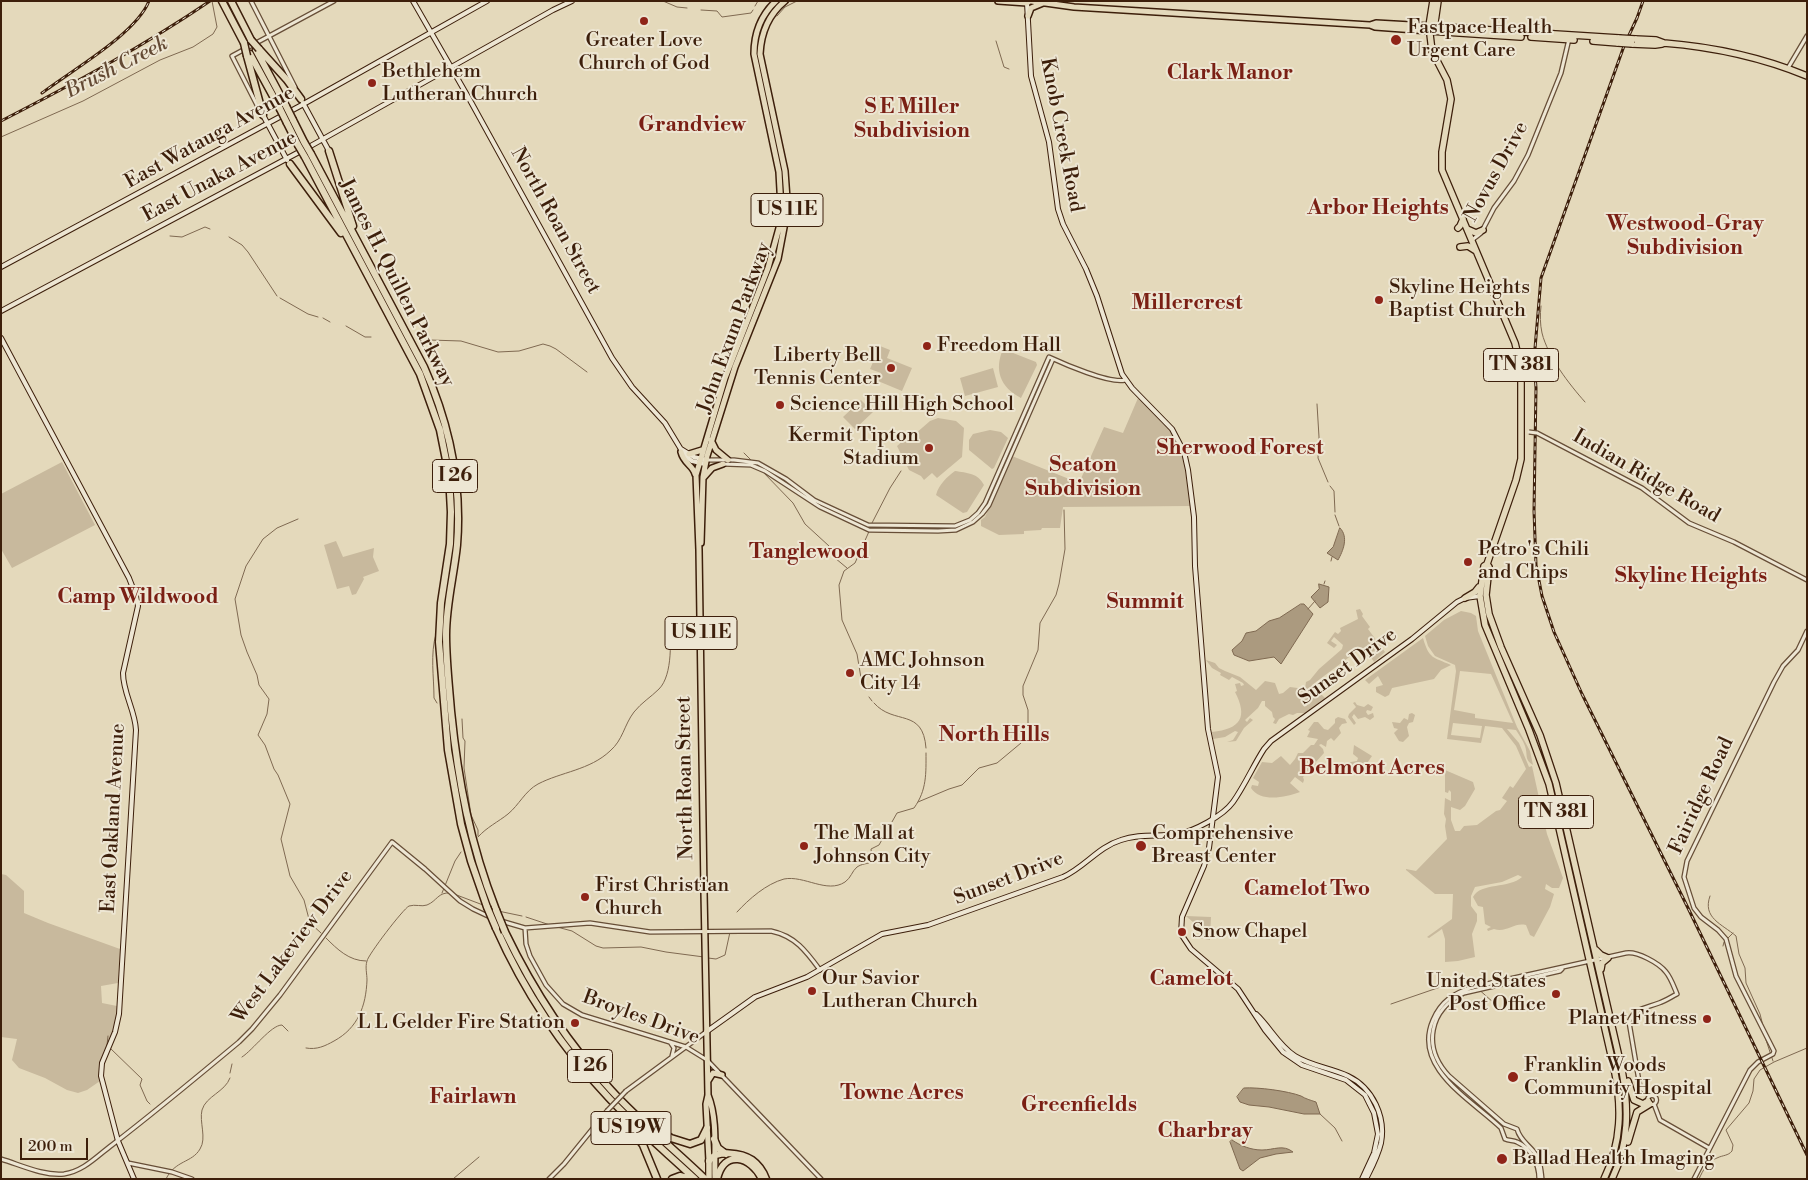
<!DOCTYPE html>
<html>
<head>
<meta charset="utf-8">
<style>
  body { margin:0 }
  #map { position:relative; width:1808px; height:1180px; overflow:hidden; background:#e4d9bb; font-family:"Libre Bodoni",serif }
  canvas { display:block }
  .frame { position:absolute; inset:0; border:2px solid #3d1f0b; pointer-events:none }
  .scale { position:absolute; left:20px; top:1138px; width:68px; height:22px; box-sizing:border-box; border:2px solid #3d1f0b; border-top:0; padding-left:6px; font-size:15px; line-height:18px; white-space:nowrap; color:#3d1f0b; -webkit-text-stroke:4px #ede6d3; paint-order:stroke }
</style>
</head>
<body>
<div id="map">
<canvas width="1808" height="1180"></canvas>
<div class="frame"></div>
<div class="scale">200 m</div>
</div>
<script>
const context = document.querySelector('canvas').getContext('2d');
context.lineJoin = 'round';
function fill(path, color) { context.fillStyle = color; context.fill(path, 'evenodd'); }
function strokePath(path, color, width, dash) { context.strokeStyle = color; context.lineWidth = width; context.lineCap = dash ? 'butt' : 'round'; context.setLineDash(dash || []); context.stroke(path); }
function write(font, color, halo, rows, align = 'center') {
  context.font = font + ' "Libre Bodoni",serif'; context.lineWidth = 4; context.setLineDash([]); context.textBaseline = 'middle'; context.strokeStyle = halo; context.fillStyle = color; for (const [text, x, y, turn = 0] of rows) {
    context.save(); context.translate(x, y); context.rotate((+turn || 0) * Math.PI / 180); context.textAlign = isNaN(turn) ? turn : align; if (halo) context.strokeText(text, 0, 0); context.fillText(text, 0, 0); context.restore();
  }
}
fill(new Path2D(`
  M880,346L890,350L887,358L912,368L902,391L878,381L881,373L870,369Z
  M1003,349L1036,362L1037,365L1021,398C1000,387 994,370 1003,349Z
  M993,368L998,387L965,396L960,378Z
  M1138,398C1149,409 1162,419 1171,432C1186,453 1186,481 1190,506L1063,507L1060,528H1042L1041,530L1024,531V534L999,535L981,526V520L985,517L1012,456L1079,483L1104,427L1123,433Z
  M861,400L873,412L855,429L843,417Z
  M938,418L956,421L964,428L962,457L937,478L932,473L924,480L921,476L909,470L897,446L905,439L907,441L930,421Z
  M990,430L1001,432L1008,438L994,468L992,469L969,450V440L973,434Z
  M62,462L95,525L12,568L1,549V494Z
  M955,471C967,473 978,473 984,485L967,512L963,513L936,495C939,484 947,477 955,471Z
  M336,541L343,557L374,548L373,557L379,571L363,577L364,579L356,594L352,595L349,586L337,589L324,545Z
  M1360,609L1363,614L1362,616L1370,627L1368,629L1385,652L1374,662L1370,656L1368,657L1360,649L1312,685L1325,698L1305,713H1297L1293,715L1289,714L1279,719L1276,724L1273,723L1275,719L1273,717L1272,712L1265,706V701H1262L1258,708L1245,720L1247,722L1250,718L1253,720L1244,728L1236,741L1227,742L1233,740L1238,732L1235,731L1225,737L1213,739L1212,732C1241,729 1248,717 1235,692L1237,691L1235,684L1240,683L1241,686L1244,685L1243,683L1232,677L1229,680L1220,675L1221,673L1212,668L1206,660L1215,663L1219,668L1225,671L1240,677L1256,690L1265,681L1275,683L1279,694L1283,693L1290,687L1305,689L1306,682L1310,680L1319,669L1342,649L1343,645L1334,637L1331,641L1337,645L1334,648L1327,643L1335,632L1338,634L1341,631L1340,628L1358,619L1356,610Z
  M1461,611L1471,613L1476,616L1478,631L1517,727L1530,751L1533,765C1524,760 1528,754 1525,746C1523,740 1519,735 1516,730L1507,729L1519,743L1529,767L1532,766L1547,834L1563,878L1559,888H1552L1546,884L1545,889L1554,894L1550,907L1534,937L1530,935L1526,925C1514,922 1507,933 1494,929L1488,931L1487,929L1491,927L1485,924L1483,907L1478,906L1473,897C1481,882 1509,889 1522,877L1518,875L1502,882L1475,887L1471,896V906L1477,914V921L1472,934L1475,957L1458,961L1445,962V939L1442,929L1429,938L1427,937L1452,919L1453,894H1435L1406,870V869L1416,871L1447,839L1445,826L1446,819L1444,814L1445,798L1451,801V792L1449,790L1448,793L1445,792V770L1473,782L1475,789L1465,806L1460,810L1451,807V820L1455,831H1460L1464,826L1477,825L1496,811L1500,810L1507,801L1502,798L1510,786L1513,788L1526,769L1516,746L1502,728L1485,726L1481,743L1447,739L1456,671L1455,665L1435,656L1428,646L1425,636L1444,620ZM1460,671L1491,674L1513,723L1475,718V714L1454,710ZM1453,723L1482,726L1480,738L1451,735Z
  M1423,638C1429,659 1433,657 1451,665L1441,670L1434,679L1392,688L1389,695L1385,697L1376,692V687L1383,685L1378,676L1369,684L1365,680Z
  M1355,702L1357,705L1364,707L1368,704L1373,707L1371,711L1367,710L1366,712L1368,715L1373,713L1374,717L1370,720L1365,717L1358,719L1354,714L1352,717L1356,723L1354,725L1348,717L1349,714L1356,707L1353,703Z
  M1412,713L1415,715L1413,722L1409,723L1407,727L1409,736L1403,742L1399,741L1394,733L1398,729L1394,728L1392,722L1400,723L1404,718L1408,720L1409,714Z
  M1338,717L1345,719L1347,723L1342,724L1339,728L1341,733L1334,741L1331,738L1327,741L1326,747L1321,744L1319,745L1323,749L1324,753L1315,763L1319,766L1312,773L1309,771L1303,777L1304,780L1303,783L1295,777L1290,783L1300,792C1286,797 1261,803 1251,788L1252,785L1258,786L1259,782L1253,778L1262,762L1272,763L1281,756L1290,765L1295,759L1298,753H1303L1311,745H1314L1318,739L1307,737L1310,731L1308,730L1314,722H1318L1324,729L1328,730L1335,723V719Z
  M1354,745L1372,756L1363,769L1358,765L1354,766L1353,774H1350L1345,765V763L1357,761L1358,758L1353,754Z
  M1,874L6,875L24,891V913L48,923L120,949L118,983L101,986L102,1003L117,1006C118,1033 99,1053 100,1081L87,1090L78,1093L67,1090L45,1078L19,1068L12,1060L17,1039L1,1037Z
  M1186,916L1211,917L1210,940L1200,938C1202,926 1193,923 1186,916Z`), '#c8b99d');
const water = new Path2D(`
  M1340,528C1349,537 1343,551 1338,560L1327,553L1333,547Z
  M1319,584L1329,587L1328,602L1320,608L1311,597L1319,589Z
  M1301,604H1304L1313,614L1281,664L1274,657L1249,661L1234,655L1232,650L1242,641L1246,633L1256,631L1269,621L1279,618Z
  M1244,1088C1258,1087 1288,1091 1301,1096C1306,1099 1310,1100 1316,1102L1320,1114H1304L1269,1107L1249,1105L1240,1102L1237,1097Z
  M1232,1140C1241,1146 1251,1150 1262,1150C1274,1150 1283,1144 1293,1152L1276,1154L1260,1158L1243,1171L1240,1169L1230,1142Z`);
fill(water, '#ab9a7f');
strokePath(water, '#7f6951', 1);
strokePath(new Path2D(`
  M663,1L677,7L687,8
  M755,6L758,1
  M701,10L717,11L722,17L751,13L753,10
  M777,16L785,7L797,1
  M996,41L1004,67L1009,69
  M1,137L83,101L160,60L193,47L213,34L217,27L212,1
  M170,236L182,237L205,227L210,229
  M229,237L242,245L248,252L277,296
  M280,298L308,314L318,317
  M1541,306C1540,315 1540,324 1542,333C1548,357 1569,384 1585,402
  M323,318L330,322
  M346,326L365,337H371
  M430,340L461,341L498,352L519,351L543,344L550,346L556,349L587,372
  M1317,404L1319,437L1318,458L1328,482
  M744,453L752,461
  M762,471L793,503L805,524L829,546L835,558L847,568
  M1330,486L1334,491L1335,512
  M1335,515L1339,526
  M298,519L277,528L263,539L246,566L235,599L241,635L247,652L257,675L259,685L269,699L267,714L258,735L265,745L274,769L278,775L290,804L281,839L290,876L304,900L310,923L321,933
  M872,523L890,488L901,471
  M1331,561L1332,557
  M1324,584L1325,581
  M1308,609L1315,601
  M436,634C430,654 434,677 434,698L437,703
  M862,684L857,654L842,620L839,585L844,571L855,563L871,527
  M863,686L865,690
  M869,697L872,701
  M874,703C894,726 923,707 926,748
  M462,719L463,738L465,741L464,768L471,815L478,830V836
  M918,802L949,789L962,785L979,768L997,763L1021,743L1028,731V710L1023,695V686L1038,650L1040,623L1056,595L1059,584L1065,549L1064,510
  M478,837C487,827 498,822 508,814C519,805 525,791 538,784C561,772 590,770 610,751C623,740 624,725 634,712C641,703 651,697 659,689C673,675 671,638 669,619
  M442,893L455,861L461,852
  M454,894L483,905
  M1710,896C1702,918 1722,924 1736,936L1739,954L1745,968L1746,983L1760,1014L1763,1026
  M498,911L522,916
  M737,912C749,899 766,884 784,879C804,875 827,894 845,882C851,878 852,871 857,867C868,860 873,869 871,849L879,845L897,813L914,808C927,790 926,773 926,753
  M526,917L550,925
  M557,927L572,931L596,946L603,948L641,947L666,952L704,957
  M326,938C337,949 349,961 366,961
  M1723,946L1724,942L1733,933
  M708,958L716,959L725,955L730,932
  M1476,987L1494,1003
  M1391,1004L1449,984L1461,982L1472,985
  M1765,1037L1773,1061
  M107,1045L108,1036
  M110,1048L142,1079L140,1085L147,1101L150,1104
  M306,1048C317,1050 325,1046 334,1041C358,1028 366,1006 367,980C367,974 365,967 367,961C368,955 403,909 409,906C415,904 422,907 427,905C437,901 438,892 450,893
  M242,1057C253,1050 271,1025 282,1025L288,1031
  M230,1073L232,1064
  M1320,1114L1335,1128L1342,1141
  M166,1179C175,1160 192,1163 200,1149C207,1138 199,1122 202,1110C206,1096 225,1092 230,1078
  M453,1179L479,1157
  M1699,1179C1703,1170 1708,1161 1717,1158C1723,1155 1728,1156 1732,1151L1733,1145L1726,1130L1749,1103L1753,1091L1754,1079L1760,1070L1774,1062L1807,1048`), '#7f6951', 1);
const tertiary = new Path2D(`
  M251,1L295,87
  M1788,68L1807,36
  M258,107L232,56L334,1
  M1472,240L1481,233L1494,208L1514,181L1528,155L1561,73L1569,39
  M1537,433L1642,488L1689,523L1734,542L1807,580
  M707,460H734L758,463L786,479L814,500L868,525L955,526L970,520L978,513L985,503L1049,357C1064,364 1110,384 1125,380
  M723,464L751,465L765,471L820,507L869,530L938,531L956,530L973,522L982,514L989,505L1053,359
  M501,921L525,928L590,923L650,932L771,931C795,936 806,951 820,970
  M525,928L526,944L530,956L546,985L563,1004L582,1015L686,1047L707,1060L821,1179
  M670,1042L674,1048L672,1056
  M626,1091L706,1032
  M1647.5 1100a4.5 4.5 0 1 1 9 0a4.5 4.5 0 1 1-9 0Z
  M1654,1104L1660,1120L1709,1148
  M1,1159C21,1165 43,1176 64,1174C84,1171 97,1156 112,1145C155,1112 197,1077 239,1042L252,1029L280,995L392,842L425,869L460,901L473,909L490,917
  M128,1163L172,1172L192,1179
  M549,1179L564,1164L607,1111
  M1539,1179C1539,1164 1531,1148 1517,1142C1513,1140 1509,1141 1505,1139L1501,1128C1472,1100 1412,1068 1433,1020C1441,1001 1454,993 1473,987L1626,953C1637,951 1659,963 1666,972C1671,978 1674,987 1677,994C1671,997 1665,1001 1659,1003C1646,1008 1634,1008 1629,1022L1640,1087L1650,1096
  M1542,1179C1541,1169 1540,1159 1534,1152C1527,1143 1520,1140 1517,1129L1504,1124L1449,1076C1422,1047 1429,1010 1464,993L1560,971L1562,969
  M1694,1179L1750,1070L1758,1062L1773,1054L1774,1051L1736,976L1726,939L1718,930L1701,917L1694,908L1684,877L1687,861L1774,682L1783,666L1798,650L1807,631`);
const secondary = new Path2D(`
  M413,1L471,102L612,358L632,387L665,423L685,456L692,461L705,464
  M1027,3L1031,76L1049,142L1058,209L1063,224L1086,269L1097,296L1122,374L1132,388L1172,429L1184,452L1188,470L1194,517L1195,566L1208,729L1218,777L1209,848L1204,866L1182,917L1181,934L1191,949L1238,989L1265,1030L1283,1052L1302,1065L1346,1080L1365,1095L1374,1113L1378,1134L1374,1153L1362,1179
  M303,103L329,151
  M263,115L287,160
  M307,148L553,10L572,1
  M1,267L300,106L487,1
  M1,311L301,151
  M1,338L129,578L136,596L138,606L123,673C123,693 135,710 136,730L119,1014L115,1032L102,1063L101,1076L118,1141L134,1179
  M681,449L694,457L706,460
  M1256,1014C1270,1027 1278,1045 1295,1056C1311,1066 1331,1068 1348,1076C1373,1088 1386,1117 1381,1143C1378,1156 1372,1167 1366,1179
  M706,1032L755,997L807,977L882,934L928,925L1063,877C1085,867 1098,847 1121,840C1140,833 1158,837 1178,834C1194,831 1223,816 1233,802C1245,785 1253,766 1264,749L1271,741L1412,639L1457,602L1465,598L1480,596`);
const primary = new Path2D(`
  M998,1L1027,3L1030,1
  M1031,1L1074,7L1370,25L1375,27L1429,31
  M1028,16L1031,8L1043,3
  M1370,25L1376,23L1429,26
  M711,440L716,450L728,460
  M681,452C684,464 693,465 695,474
  M689,454L702,450
  M704,477L712,468L723,464
  M701,543L703,477L707,456L735,367L778,259L786,217L787,199L785,171L760,54C761,33 768,15 785,1
  M708,1081L713,1073L722,1075
  M708,1095C718,1120 714,1152 715,1179
  M709,1161L706,1104L708,1095L704,892L699,550L696,475L725,378L768,268L779,228L781,208L779,172L754,54C754,34 761,15 776,1`);
const trunk = new Path2D(`
  M1433,1L1429,26L1432,51L1447,80L1451,99L1442,152V170L1515,343L1521,368V459L1516,480L1487,564L1484,566L1480,596L1485,625L1529,730L1549,784L1614,1068C1622,1106 1622,1142 1604,1179
  M1429,26L1619,38
  M1434,29L1438,1
  M1429,31L1521,37
  M1531,37L1574,40
  M1635,39L1656,40L1664,43C1714,47 1761,57 1807,76
  M1593,41L1618,43
  M1632,44L1655,45L1662,44
  M1458,228L1460,226L1463,219
  M1467,229L1476,233L1483,230
  M1460,247L1468,246L1476,251
  M1487,564L1489,567L1486,595L1489,614L1501,647L1540,735L1556,783L1622,1070C1629,1108 1629,1144 1612,1179
  M1465,598L1475,592L1479,587
  M1596,950L1601,955L1608,958L1602,963L1601,969
  M1628,1081L1634,1100L1643,1104L1648,1101
  M1628,1142L1637,1112L1650,1104
  M709,1161V1179`);
const motorway = new Path2D(`
  M222,1L244,43
  M231,1L251,40
  M259,49L287,80L301,99
  M256,50L286,106
  M250,54L280,109
  M247,56L263,115
  M293,120L304,142
  M287,123L298,145
  M329,151L353,226
  M311,154L424,367C449,423 462,483 457,545C454,575 446,604 446,635C446,660 449,686 451,711C458,781 470,844 496,910
  M305,157L420,374L440,430L449,475L451,512L450,544L441,603L439,642L448,750L461,824L471,861L487,907
  M290,164L341,233
  M496,928C524,991 562,1048 609,1098C636,1127 666,1152 695,1179
  M505,932C533,990 567,1043 611,1090C640,1122 674,1149 705,1179
  M619,1114L643,1145L657,1179
  M654,1128L671,1138L690,1144L701,1140L707,1128
  M714,1139L718,1148L726,1154
  M709,1161C716,1149 742,1153 752,1160C759,1165 763,1171 766,1179
  M672,1179L680,1176L691,1179
  M717,1179C724,1149 751,1156 762,1179`);
strokePath(tertiary, '#674e37', 5.5);
strokePath(secondary, '#3d1f0b', 6);
strokePath(primary, '#3d1f0b', 8);
strokePath(trunk, '#3d1f0b', 8);
strokePath(motorway, '#3d1f0b', 9);
strokePath(tertiary, '#ede6d3', 3);
strokePath(secondary, '#ede6d3', 4);
strokePath(primary, '#e4d9bb', 5);
strokePath(trunk, '#e4d9bb', 5.5);
strokePath(motorway, '#e4d9bb', 6);
const rail = new Path2D(`
  M1643,1L1637,18L1624,46L1541,278L1534,360L1536,388L1534,511L1536,565L1542,596L1554,632L1582,694L1688,908L1807,1155
  M42,93C72,70 136,34 149,1
  M1,121C73,84 144,46 210,1`);
strokePath(rail, '#3d1f0b', 3);
strokePath(rail, '#ede6d3', 1, [4]);
const tertiaryBridge = new Path2D(`
  M1529,432L1537,433
  M607,1111L626,1091`);
const trunkBridge = new Path2D(`
  M1619,38L1635,39
  M1618,43L1632,44`);
const motorwayBridge = new Path2D(`
  M251,40L259,49
  M244,43L247,56
  M286,106L293,120
  M280,109L287,123
  M304,142L311,154
  M298,145L305,157
  M487,907L496,928
  M496,910L505,932`);
strokePath(tertiaryBridge, '#674e37', 5.5, []);
strokePath(trunkBridge, '#3d1f0b', 8, []);
strokePath(motorwayBridge, '#3d1f0b', 9, []);
strokePath(tertiaryBridge, '#ede6d3', 3);
strokePath(trunkBridge, '#e4d9bb', 5.5);
strokePath(motorwayBridge, '#e4d9bb', 6);
for (const [x, y, r, color] of [
  [644,21,5,"#8f2418"],
  [1396,40,6,"#8f2418"],
  [372,83,5,"#8f2418"],
  [1379,300,5,"#8f2418"],
  [927,346,5,"#8f2418"],
  [891,368,5,"#8f2418"],
  [780,405,5,"#8f2418"],
  [929,448,5,"#8f2418"],
  [1468,562,5,"#8f2418"],
  [850,673,5,"#8f2418"],
  [804,846,5,"#8f2418"],
  [1141,846,6,"#8f2418"],
  [585,897,5,"#8f2418"],
  [1182,932,5,"#8f2418"],
  [812,991,5,"#8f2418"],
  [1556,994,5,"#8f2418"],
  [1707,1019,5,"#8f2418"],
  [575,1023,5,"#8f2418"],
  [1513,1077,6,"#8f2418"],
  [1502,1159,6,"#8f2418"]
]) { const dot = new Path2D(); dot.arc(x, y, r, 0, 2 * Math.PI); context.fillStyle = color; context.fill(dot); strokePath(dot, '#ede6d3', 2); }
for (const [x, y, w] of [
  [787,210,72],
  [1521,365,75],
  [455,476,45],
  [701,633,72],
  [1556,812,75],
  [590,1066,45],
  [631,1128,80]
]) { const box = new Path2D(); box.roundRect(x - w / 2, y - 16.5, w, 33, 4); context.fillStyle = '#ede6d3'; context.fill(box); strokePath(box, '#3d1f0b', 1); }
write('bold 19px', '#3d1f0b', null, [
  ["US 11E",787,210],
  ["TN 381",1521,365],
  ["I 26",455,476],
  ["US 11E",701,633],
  ["TN 381",1556,812],
  ["I 26",590,1066],
  ["US 19W",631,1128]
]);
write('20px', '#3d1f0b', '#ede6d3', [
  ["Fastpace Health",1407,28],
  ["Urgent Care",1407,51],
  ["Greater Love",644,41,"center"],
  ["Church of God",644,64,"center"],
  ["Bethlehem",382,72],
  ["Lutheran Church",382,95],
  ["Skyline Heights",1389,288],
  ["Baptist Church",1389,311],
  ["Freedom Hall",937,346],
  ["Liberty Bell",881,356,"right"],
  ["Tennis Center",881,379,"right"],
  ["Science Hill High School",790,405],
  ["Kermit Tipton",919,436,"right"],
  ["Stadium",919,459,"right"],
  ["Petro's Chili",1478,550],
  ["and Chips",1478,573],
  ["AMC Johnson",860,661],
  ["City 14",860,684],
  ["The Mall at",814,834],
  ["Johnson City",814,857],
  ["Comprehensive",1152,834],
  ["Breast Center",1152,857],
  ["First Christian",595,886],
  ["Church",595,909],
  ["Snow Chapel",1192,932],
  ["Our Savior",822,979],
  ["Lutheran Church",822,1002],
  ["United States",1546,982,"right"],
  ["Post Office",1546,1005,"right"],
  ["Planet Fitness",1697,1019,"right"],
  ["L L Gelder Fire Station",565,1023,"right"],
  ["Franklin Woods",1524,1066],
  ["Community Hospital",1524,1089],
  ["Ballad Health Imaging",1513,1159]
], 'left');
write('20px', '#3d1f0b', '#ede6d3', [
  ["Knob Creek Road",1061,135,79],
  ["East Watauga Avenue",210,138,-29],
  ["Novus Drive",1497,172,-61],
  ["East Unaka Avenue",220,177,-28],
  ["North Roan Street",555,221,61],
  ["James H. Quillen Parkway",396,283,63],
  ["John Exum Parkway",735,328,-70],
  ["Indian Ridge Road",1646,477,30],
  ["Sunset Drive",1348,667,-36],
  ["North Roan Street",686,778,-91],
  ["Fairidge Road",1702,796,-65],
  ["East Oakland Avenue",114,818,-87],
  ["Sunset Drive",1009,879,-21],
  ["West Lakeview Drive",293,947,-53],
  ["Broyles Drive",641,1018,20]
]);
write('italic 21px', '#644a34', '#ede6d3', [
  ["Brush Creek",117,68,-27]
]);
write('bold 21px', '#7a1f14', '#ede6d3', [
  ["Clark Manor",1230,74],
  ["S E Miller",912,108],
  ["Subdivision",912,132],
  ["Grandview",692,126],
  ["Arbor Heights",1378,209],
  ["Westwood-Gray",1685,225],
  ["Subdivision",1685,249],
  ["Millercrest",1187,304],
  ["Sherwood Forest",1240,449],
  ["Seaton",1083,466],
  ["Subdivision",1083,490],
  ["Tanglewood",809,553],
  ["Skyline Heights",1691,577],
  ["Camp Wildwood",138,598],
  ["Summit",1145,603],
  ["North Hills",994,736],
  ["Belmont Acres",1372,769],
  ["Camelot Two",1307,890],
  ["Camelot",1191,980],
  ["Towne Acres",902,1094],
  ["Fairlawn",473,1098],
  ["Greenfields",1079,1106],
  ["Charbray",1205,1132]
]);
</script>
</body>
</html>
